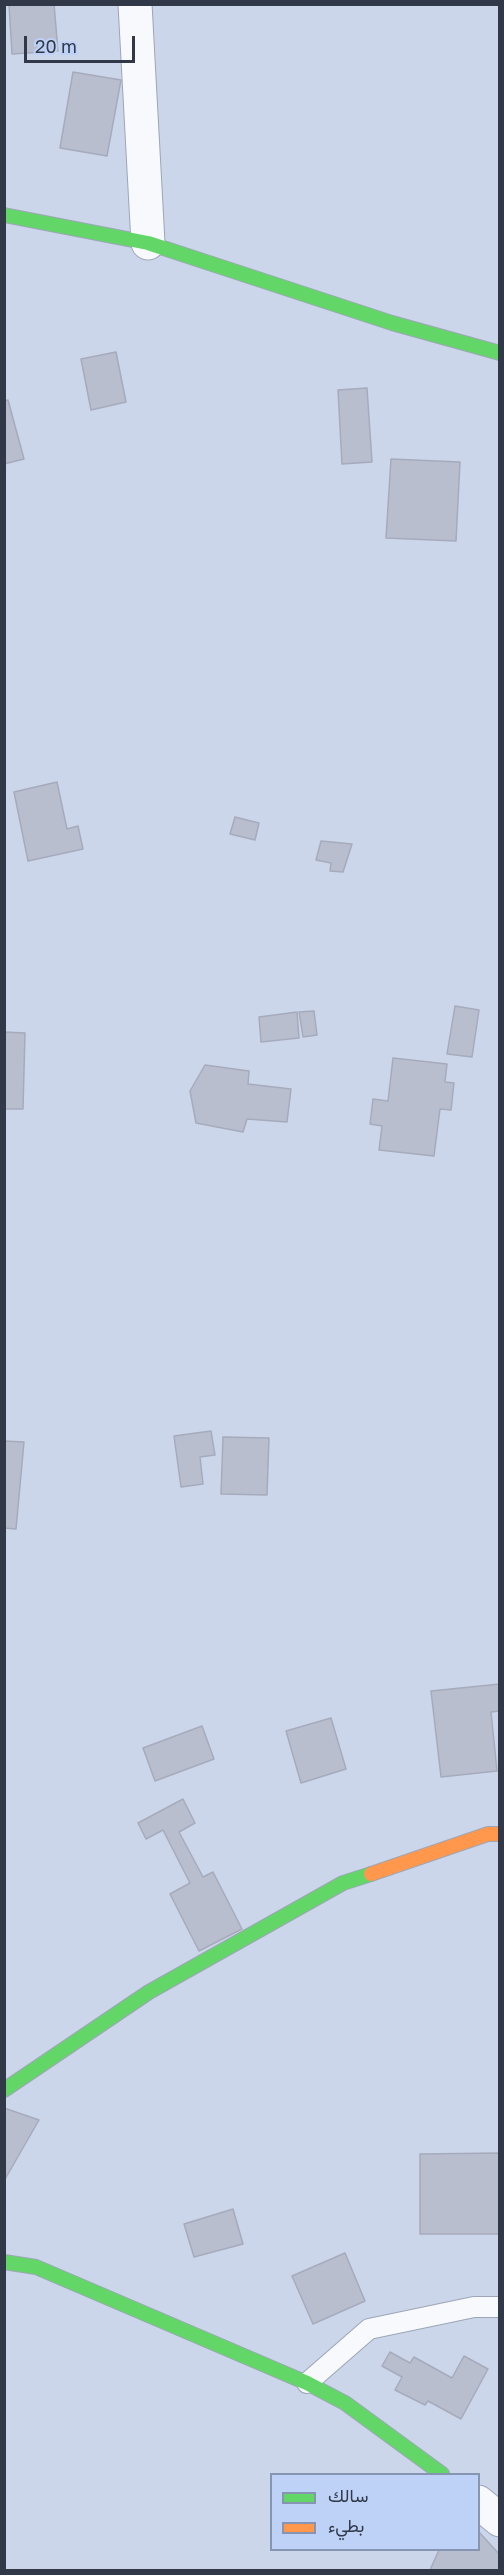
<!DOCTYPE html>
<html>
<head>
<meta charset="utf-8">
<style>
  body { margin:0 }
  #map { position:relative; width:504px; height:2575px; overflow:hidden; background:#cbd6eb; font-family:"Golos Text",Vazirmatn,sans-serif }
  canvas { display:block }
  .frame { position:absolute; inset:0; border:6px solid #313948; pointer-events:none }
  .legend { position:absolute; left:270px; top:2473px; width:210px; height:78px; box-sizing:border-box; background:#bed2f8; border:2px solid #8695b2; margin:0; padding:8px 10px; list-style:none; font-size:18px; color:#313948 }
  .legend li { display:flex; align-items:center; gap:12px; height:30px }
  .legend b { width:30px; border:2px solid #8695b2 }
  .scale { position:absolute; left:24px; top:36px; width:111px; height:27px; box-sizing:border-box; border:3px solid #313948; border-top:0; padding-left:8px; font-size:18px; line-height:21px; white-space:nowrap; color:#313948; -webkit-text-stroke:4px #bed2f8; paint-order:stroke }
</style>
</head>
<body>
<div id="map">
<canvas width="504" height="2575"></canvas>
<div class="frame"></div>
<ul class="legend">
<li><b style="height:8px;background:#63d668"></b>سالك</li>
<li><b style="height:8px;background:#ff974d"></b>بطيء</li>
</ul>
<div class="scale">20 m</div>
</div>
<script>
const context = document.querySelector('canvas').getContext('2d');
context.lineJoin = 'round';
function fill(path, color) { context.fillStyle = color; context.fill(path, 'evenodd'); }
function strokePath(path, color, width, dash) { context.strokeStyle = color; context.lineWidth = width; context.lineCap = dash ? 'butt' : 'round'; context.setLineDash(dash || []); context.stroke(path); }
const building = new Path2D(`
  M9,4H54L58,51L12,54Z
  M73,72L121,80L107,156L60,148Z
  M116,352L126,402L91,410L81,359Z
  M367,388L372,462L342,464L338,390Z
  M8,400L24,459L4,464V401Z
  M391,459L460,462L456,541L386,538Z
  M57,782L67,829L78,826L83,849L28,861L14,792Z
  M235,817L259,823L255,840L230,834Z
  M321,841L352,844L343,872L330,871L331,863L316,860Z
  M455,1006L479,1010L472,1057L447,1054Z
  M314,1011L317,1035L303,1037L299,1012Z
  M297,1012L299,1038L261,1042L259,1017Z
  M4,1032L25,1033L23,1109H4Z
  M393,1058L447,1064L445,1082L454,1083L451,1110L440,1109L434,1156L379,1150L382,1126L370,1124L373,1099L388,1101Z
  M205,1065L249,1071L248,1084L291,1089L287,1122L247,1119L243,1132L196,1123L190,1091Z
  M211,1431L215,1455L200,1457L203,1484L181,1487L174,1436Z
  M223,1437L269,1438L267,1495L221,1494Z
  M4,1441L24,1442L16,1529L4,1528Z
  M500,1684V1711L491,1712L497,1771L441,1777L431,1691Z
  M331,1718L346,1769L301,1783L286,1731Z
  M202,1726L214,1759L155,1781L143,1748Z
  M183,1799L195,1823L179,1832L203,1877L213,1872L242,1929L199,1951L170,1894L190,1883L163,1830L146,1839L138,1823Z
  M4,2108L39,2120L4,2181Z
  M500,2153V2234H420V2154Z
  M233,2209L243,2244L194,2257L184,2224Z
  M345,2253L365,2301L313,2324L292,2276Z
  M390,2352L410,2363L414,2357L452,2378L464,2356L488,2369L461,2419L428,2401L425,2405L395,2390L402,2377L382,2366Z
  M478,2531L500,2555L499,2570H430L439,2550H478Z`);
fill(building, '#b9becf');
strokePath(building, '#a6abbc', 1.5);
const lane = new Path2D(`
  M307,2383L369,2329L474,2307H500`);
const street = new Path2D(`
  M135,4L148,243
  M478,2502L500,2520`);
const fast = new Path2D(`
  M4,215L148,243L392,323L500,353
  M4,2090L149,1992L343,1883L371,1874
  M4,2262L36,2267L307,2383L345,2403L442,2474`);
const slow = new Path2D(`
  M371,1874L488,1834H500`);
strokePath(lane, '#9da6b6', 22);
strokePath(street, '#9da6b6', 35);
strokePath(fast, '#9da6b6', 16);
strokePath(slow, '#9da6b6', 16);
strokePath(lane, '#f7f9fc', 20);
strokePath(street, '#f7f9fc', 33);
strokePath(fast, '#63d668', 14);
strokePath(slow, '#ff974d', 14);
</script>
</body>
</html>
